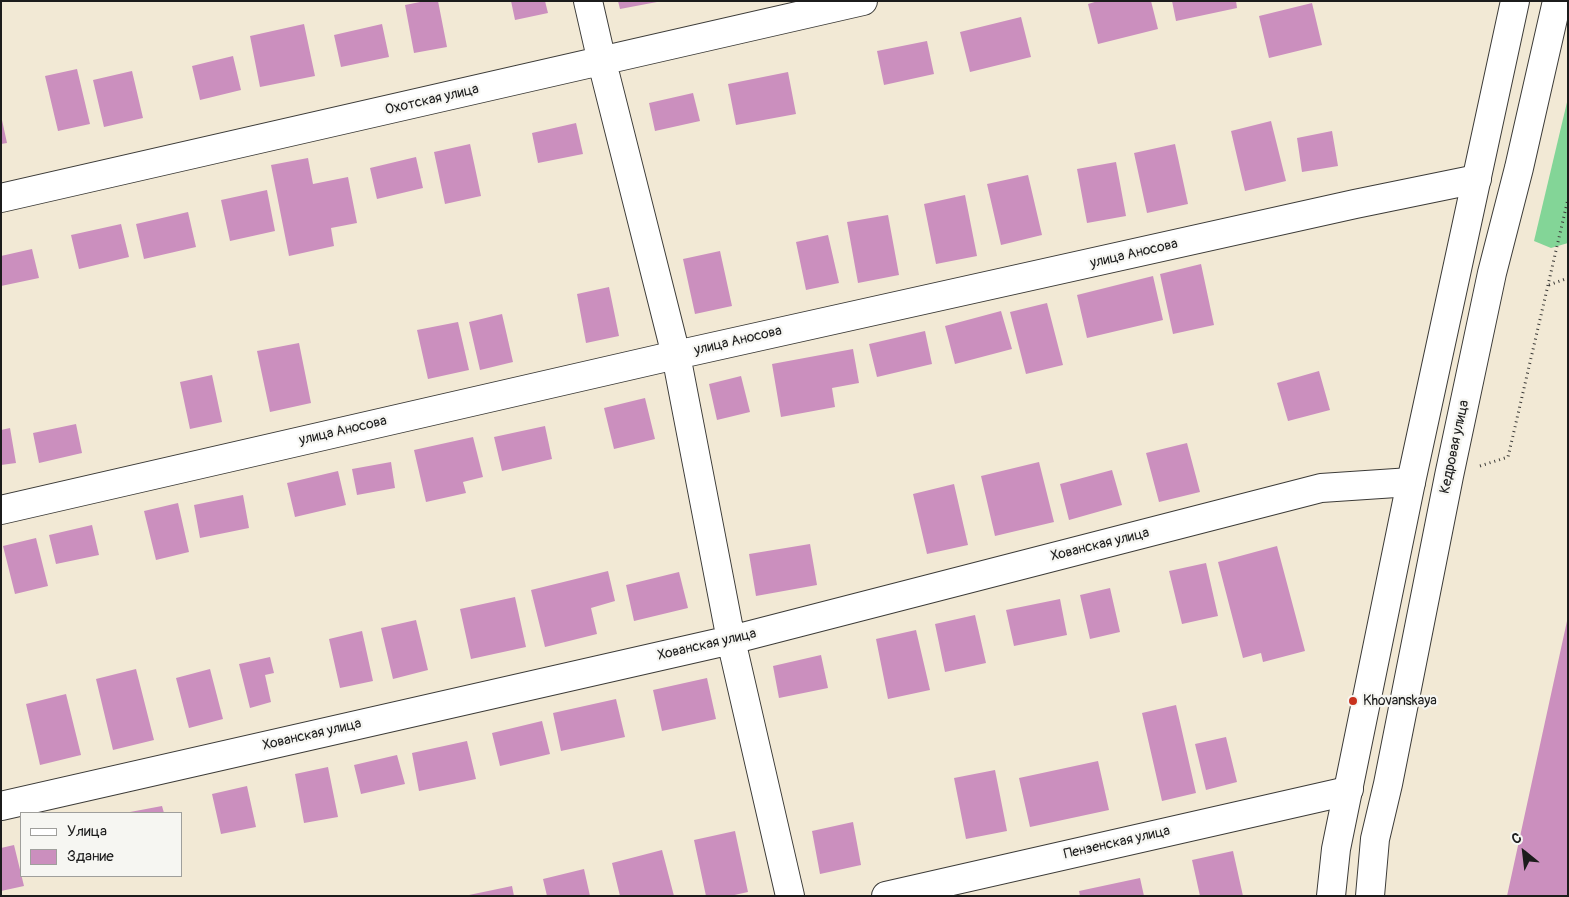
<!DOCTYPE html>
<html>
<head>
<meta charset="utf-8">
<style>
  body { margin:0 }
  #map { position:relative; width:1569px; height:897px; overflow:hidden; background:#f2e9d5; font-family:Pangolin,sans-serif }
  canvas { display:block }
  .frame { position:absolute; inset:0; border:2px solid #1c1c1c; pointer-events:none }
  .legend { position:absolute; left:20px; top:812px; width:162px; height:65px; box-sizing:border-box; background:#f6f6f2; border:1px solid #9f9f9c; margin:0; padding:6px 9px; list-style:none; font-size:15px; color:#1c1c1c }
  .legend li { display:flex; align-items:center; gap:10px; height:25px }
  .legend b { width:25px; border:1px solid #9f9f9c }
  .north { position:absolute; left:1499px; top:827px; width:50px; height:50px; -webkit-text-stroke:4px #f6f6f2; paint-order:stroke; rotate:331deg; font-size:14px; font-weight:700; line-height:20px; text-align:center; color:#1c1c1c }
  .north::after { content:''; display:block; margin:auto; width:18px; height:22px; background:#1c1c1c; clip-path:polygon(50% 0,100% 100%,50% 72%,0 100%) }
</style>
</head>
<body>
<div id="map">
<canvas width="1569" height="897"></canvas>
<div class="frame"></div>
<ul class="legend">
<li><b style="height:6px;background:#fff"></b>Улица</li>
<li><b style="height:14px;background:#cb8fbe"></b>Здание</li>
</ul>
<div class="north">С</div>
</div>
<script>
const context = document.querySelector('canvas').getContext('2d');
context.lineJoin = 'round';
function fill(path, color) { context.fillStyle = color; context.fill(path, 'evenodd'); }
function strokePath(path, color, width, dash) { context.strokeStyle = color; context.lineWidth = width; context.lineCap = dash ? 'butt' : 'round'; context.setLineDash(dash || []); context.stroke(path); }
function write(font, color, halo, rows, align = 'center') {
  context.font = font + ' Pangolin,sans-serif'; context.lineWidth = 4.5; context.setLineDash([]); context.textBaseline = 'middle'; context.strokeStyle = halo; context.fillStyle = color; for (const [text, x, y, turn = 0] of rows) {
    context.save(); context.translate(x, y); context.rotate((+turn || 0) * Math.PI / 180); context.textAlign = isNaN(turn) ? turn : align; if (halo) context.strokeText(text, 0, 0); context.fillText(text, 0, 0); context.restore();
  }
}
fill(new Path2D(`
  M1568,98V243L1551,248L1534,241Z`), '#83d597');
fill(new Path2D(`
  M425,1H438L447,47L414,53L405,5Z
  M511,1H545L548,13L515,20Z
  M618,1H656L657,2L620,9Z
  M1098,1H1151L1158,29L1098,44L1088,4Z
  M1172,1H1236L1237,8L1176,21Z
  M1312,3L1322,45L1269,58L1259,16Z
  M1021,17L1031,57L970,72L960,32Z
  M304,24L315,76L260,87L250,36Z
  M382,24L389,57L341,67L334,35Z
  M927,41L934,74L884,85L877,51Z
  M233,56L241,90L200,100L192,66Z
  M77,69L90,124L58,131L45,76Z
  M132,71L143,118L104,127L93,80Z
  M788,72L796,114L736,125L728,84Z
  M693,93L700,121L655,131L649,103Z
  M2,120L7,143L1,144V121Z
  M1271,121L1286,181L1245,191L1231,131Z
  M576,123L583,154L538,163L532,133Z
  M1332,131L1338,166L1302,172L1297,138Z
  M470,144L481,196L445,204L434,152Z
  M1175,144L1188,204L1147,213L1134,153Z
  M416,157L423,188L377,199L370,168Z
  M308,158L313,184L348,177L357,223L331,228L334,246L289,256L271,165Z
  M1116,162L1126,216L1087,223L1077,169Z
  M1028,175L1042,235L1001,245L987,184Z
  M267,190L275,231L230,241L221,200Z
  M965,195L977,256L936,264L924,204Z
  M188,212L196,247L144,259L136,224Z
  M888,215L899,275L858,283L847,222Z
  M121,224L129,257L79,269L71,235Z
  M828,235L839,283L806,290L796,242Z
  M32,249L39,278L1,286V256Z
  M720,251L732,306L695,314L683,259Z
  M1201,264L1214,325L1173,334L1160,274Z
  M1153,276L1163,320L1087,338L1077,295Z
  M609,287L619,336L586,343L577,294Z
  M1047,303L1063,365L1026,374L1010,312Z
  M1001,311L1012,349L955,364L945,326Z
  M502,314L513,362L480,370L469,322Z
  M458,322L469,370L428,379L417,330Z
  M925,331L932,364L877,377L869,344Z
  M299,343L311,403L270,412L257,351Z
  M853,349L859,383L832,388L835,407L781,417L772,364Z
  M1319,371L1330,410L1288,421L1277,383Z
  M212,375L222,422L190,429L180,382Z
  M741,376L750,412L717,420L709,384Z
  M645,398L655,439L614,449L604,408Z
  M76,424L82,453L39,463L33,433Z
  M545,426L552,459L502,471L494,437Z
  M10,428L16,463L1,465V430Z
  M473,437L483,477L463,482L466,493L426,502L414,450Z
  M1187,443L1200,492L1159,502L1146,453Z
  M391,462L395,488L357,495L352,469Z
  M1039,462L1054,522L995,536L981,476Z
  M1112,470L1122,505L1069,520L1060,484Z
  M338,471L346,505L295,517L287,483Z
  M954,484L968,545L927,554L913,494Z
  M243,495L249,528L200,538L194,505Z
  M178,503L189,552L156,560L144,511Z
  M92,525L99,555L56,564L49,535Z
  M36,538L48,586L15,594L3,546Z
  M810,544L817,585L756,596L749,554Z
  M1277,546L1305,651L1263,662L1261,653L1243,658L1218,562Z
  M1206,563L1218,616L1182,624L1169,571Z
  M608,571L615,601L591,608L597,634L545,647L531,590Z
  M679,572L688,608L634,621L626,585Z
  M1110,588L1120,632L1090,639L1080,595Z
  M515,597L526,647L471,659L460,609Z
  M1060,599L1067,635L1014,646L1006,610Z
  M975,615L986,663L945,672L935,624Z
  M416,620L428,670L393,679L381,628Z
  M1567,621L1568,896H1507Z
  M916,630L930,690L888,699L876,639Z
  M362,631L373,681L340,688L329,639Z
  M821,655L828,688L779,698L773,666Z
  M270,657L274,673L265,675L271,702L250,708L239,664Z
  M136,669L154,740L113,750L96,679Z
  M210,669L223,719L189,728L176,678Z
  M707,678L716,719L662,731L653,690Z
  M66,694L81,755L40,765L26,704Z
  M616,699L625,737L561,751L553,713Z
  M1176,705L1196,793L1162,801L1142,713Z
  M542,721L550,754L500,766L492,733Z
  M1226,737L1237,782L1206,790L1195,744Z
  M467,741L476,779L419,791L412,753Z
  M397,755L405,784L361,794L354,765Z
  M1098,761L1109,810L1030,827L1019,778Z
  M328,767L338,817L304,823L295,774Z
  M995,770L1007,831L966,839L954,778Z
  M247,786L256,827L221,834L212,794Z
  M162,806L164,813H130V812Z
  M853,822L861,865L820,874L812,831Z
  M735,831L748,892L730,896H706L694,840Z
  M14,845L24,886L1,891V848Z
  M662,850L674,896H620L612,863Z
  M1233,851L1243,896H1200L1192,860Z
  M584,869L590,896H547L543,879Z
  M1140,878L1144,896H1080L1079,891Z
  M512,886L514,896H469V895Z`), '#cb8fbe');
const minor = new Path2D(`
  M588,1L602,62L676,355L731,640L790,896
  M1,198L863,1
  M1,510L676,355L1355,204L1477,179
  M1,806L731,640L1321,488L1411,482
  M886,896L1339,793L1349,789`);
const primary = new Path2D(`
  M1331,896L1336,849L1411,482L1515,1
  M1370,896L1375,839L1388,784L1449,476L1492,273L1519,168L1557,1`);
strokePath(minor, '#3c3b38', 30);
strokePath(primary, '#3c3b38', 30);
strokePath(new Path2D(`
  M1549,285L1568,278
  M1480,466L1508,457L1568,199`), '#3c3b38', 3, [1, 4]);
strokePath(minor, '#fff', 28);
strokePath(primary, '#fff', 28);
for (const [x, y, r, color] of [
  [1353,701,5,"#c8321e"]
]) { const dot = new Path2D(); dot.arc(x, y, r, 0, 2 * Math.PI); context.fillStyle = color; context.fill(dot); strokePath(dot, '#f6f6f2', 2); }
write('14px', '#1c1c1c', '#f6f6f2', [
  ["Охотская улица",432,100,-13],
  ["улица Аносова",1134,254,-13],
  ["улица Аносова",738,341,-13],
  ["улица Аносова",343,431,-13],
  ["Кедровая улица",1455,447,-78],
  ["Хованская улица",1100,545,-14],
  ["Хованская улица",707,645,-13],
  ["Хованская улица",312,735,-13],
  ["Пензенская улица",1117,843,-13]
]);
write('14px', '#1c1c1c', '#f6f6f2', [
  ["Khovanskaya",1363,701]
], 'left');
</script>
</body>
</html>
